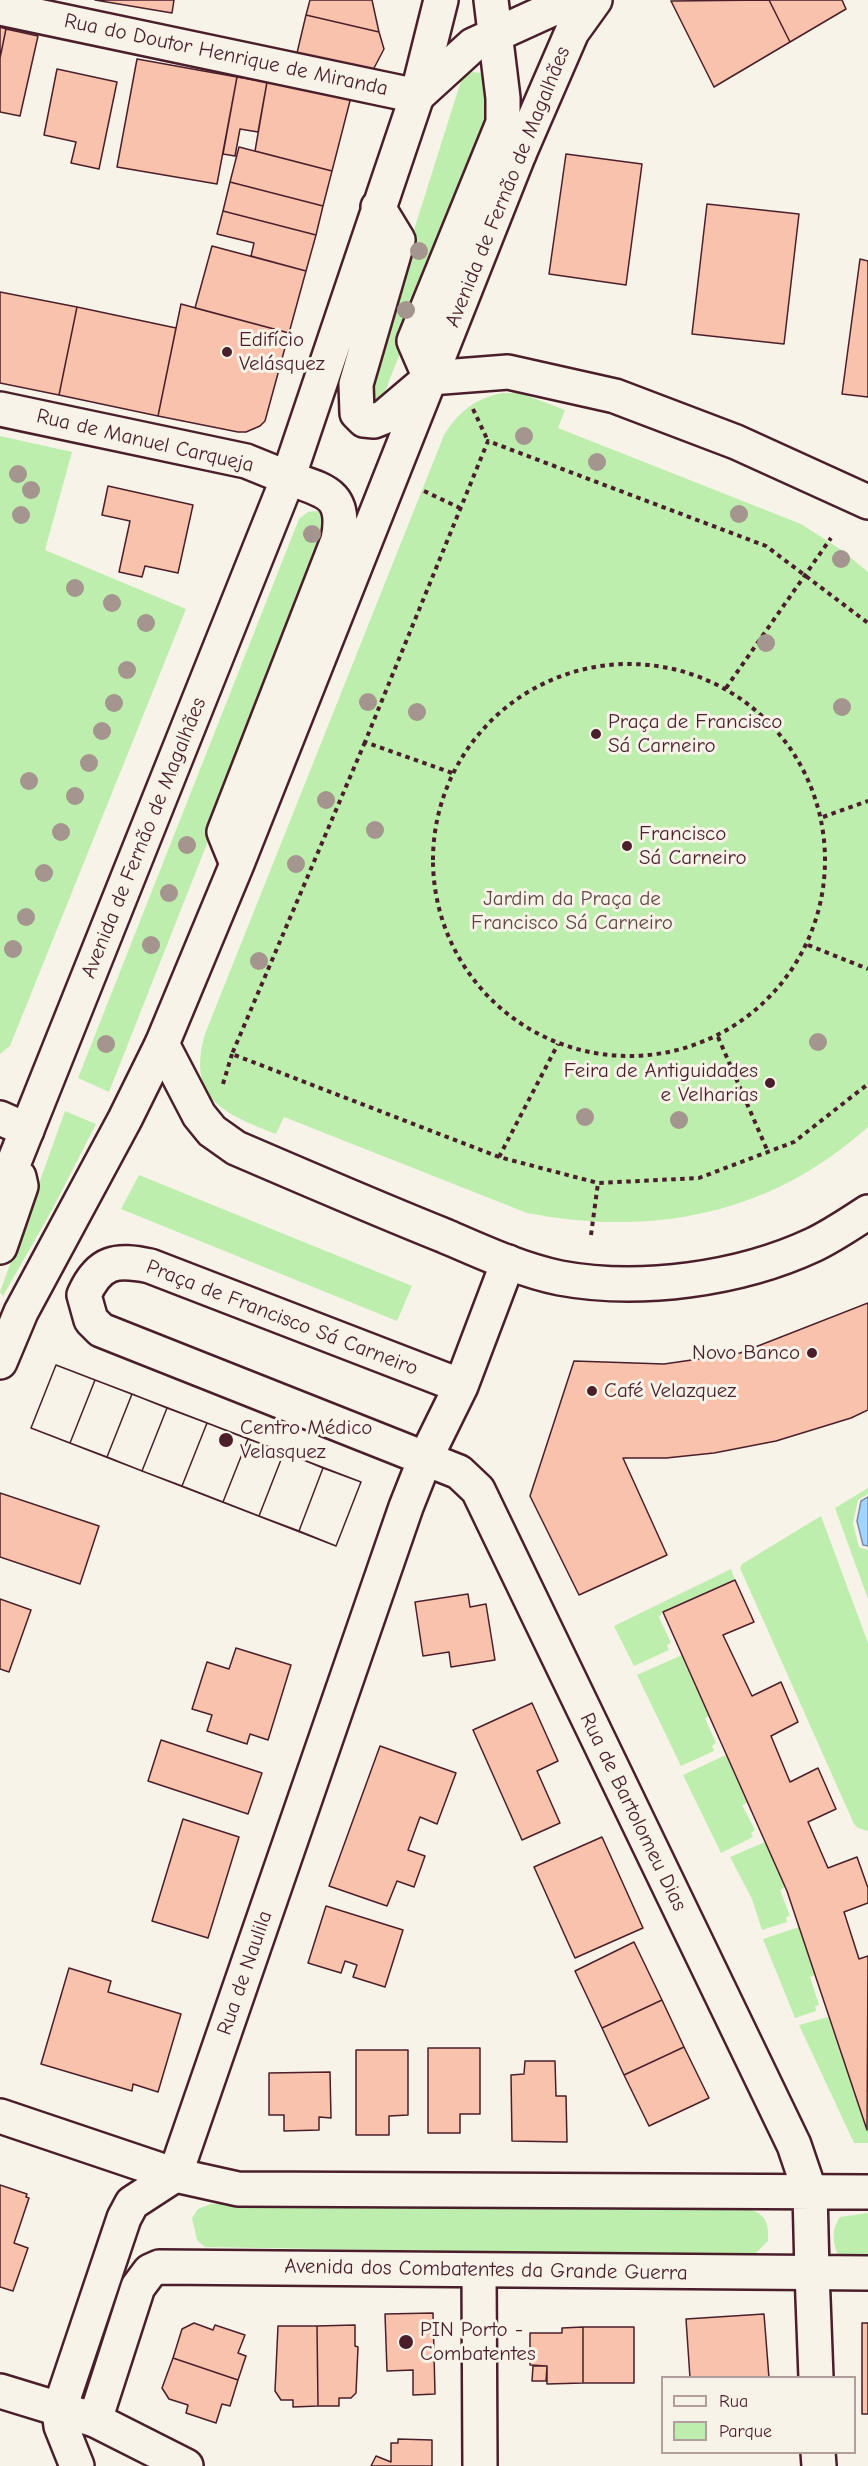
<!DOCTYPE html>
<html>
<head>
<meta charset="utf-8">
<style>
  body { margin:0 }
  #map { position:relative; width:868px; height:2466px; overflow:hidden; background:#f7f3e8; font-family:"Comic Neue",sans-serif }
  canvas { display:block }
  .legend { position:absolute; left:661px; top:2376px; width:195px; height:78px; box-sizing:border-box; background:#f7f3e8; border:2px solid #b29e9c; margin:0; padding:8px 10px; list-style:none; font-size:18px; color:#4a1f2b }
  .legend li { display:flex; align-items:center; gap:12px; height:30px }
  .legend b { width:30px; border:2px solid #b29e9c }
</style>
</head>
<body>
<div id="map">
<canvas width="868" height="2466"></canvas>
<ul class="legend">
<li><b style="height:8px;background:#f7f3e8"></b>Rua</li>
<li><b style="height:16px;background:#beeead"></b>Parque</li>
</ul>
</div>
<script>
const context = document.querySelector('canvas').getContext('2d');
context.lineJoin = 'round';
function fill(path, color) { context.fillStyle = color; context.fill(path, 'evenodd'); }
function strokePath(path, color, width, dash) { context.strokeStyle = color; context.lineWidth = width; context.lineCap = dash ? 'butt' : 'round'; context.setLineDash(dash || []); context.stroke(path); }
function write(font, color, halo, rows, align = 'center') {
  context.font = font + ' "Comic Neue",sans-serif'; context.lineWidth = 6; context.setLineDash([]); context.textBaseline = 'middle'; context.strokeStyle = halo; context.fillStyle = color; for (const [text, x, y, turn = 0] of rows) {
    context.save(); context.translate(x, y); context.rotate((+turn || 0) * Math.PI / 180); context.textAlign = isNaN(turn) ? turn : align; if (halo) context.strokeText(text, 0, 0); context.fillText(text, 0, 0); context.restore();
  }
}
fill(new Path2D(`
  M473,72L481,73C495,96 487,125 480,150L380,404L375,407L363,395L373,360L460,84L465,75Z
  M502,393H520L565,410L558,428L801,524L840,549L868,572V1127C770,1215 653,1237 527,1213L284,1117L276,1134C225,1114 186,1099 205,1034L444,435C459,411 475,399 502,393Z
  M0,436L72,452L45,550L186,609L10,1046L0,1054Z
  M317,511L328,517V537L109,1092L78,1078L299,519L308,512Z
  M65,1111L96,1124L53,1208L3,1296L0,1292Z
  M139,1175L412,1286L397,1321L121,1209Z
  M868,1488V1494L858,1500L853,1523L859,1547L868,1550V1599L835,1508Z
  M821,1516L868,1643V1831L858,1828L854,1824L740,1568L742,1564Z
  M731,1569L735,1580L663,1612L659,1617L671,1643L667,1645L669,1650L634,1666L614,1626Z
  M682,1655L709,1716L705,1718L716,1743L712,1746L714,1751L681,1766L637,1675Z
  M726,1755L747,1803L742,1805L755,1830L751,1833L753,1837L721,1853L683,1775Z
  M765,1842L785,1887L780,1890L790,1916L786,1917L787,1922L762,1930L752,1899L730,1857Z
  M799,1927L815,1975L810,1977L819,2005L815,2006L816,2011L795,2018L763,1939Z
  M828,2017L868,2129V2143H854L799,2025Z
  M211,2204L751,2210C767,2215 769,2225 768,2241L756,2253L743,2256L205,2247L197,2240L192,2218L198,2209Z
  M868,2213V2257L845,2256L837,2253C832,2239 832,2229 840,2217Z`), '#beeead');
const water = new Path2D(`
  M868,1497V1546L863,1545L857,1521L861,1501Z`);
fill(water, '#a1d4ff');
strokePath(water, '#7e8caa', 1.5);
const building = new Path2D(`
  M95,0H174L172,13Z
  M310,0H372L379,32L306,15Z
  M769,0L790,42L714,87L671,1Z
  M769,0H842L846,9L790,42Z
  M306,15L379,32L384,49L373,70L297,53Z
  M0,27L6,29L0,58Z
  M6,29L38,36L20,116L0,112V58Z
  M137,59L237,77L217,184L117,167Z
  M57,69L117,82L99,169L71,163L76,142L44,135Z
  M237,77L267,82L258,132L240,129L235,156L223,154Z
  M267,82L351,97L332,171L255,151Z
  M239,147L332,171L323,206L230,182Z
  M566,154L642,164L626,285L549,274Z
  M230,182L323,206L316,235L223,211Z
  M707,204L799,214L784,344L692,334Z
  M223,211L316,235L306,271L251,256L254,243L217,234Z
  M212,246L306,271L289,333L195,308Z
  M860,259L868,261V397L842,394Z
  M0,292L77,307L59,395L0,383Z
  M181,304L289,333L265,421L260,426L246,432H238L158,416Z
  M77,307L176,328L158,416L59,395Z
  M108,486L193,505L178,573L145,566L142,577L119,572L130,521L102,515Z
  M868,1303V1410L851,1418L776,1441L714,1453L666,1458H623L667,1555L579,1595L530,1496L574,1361L664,1364L740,1353Z
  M56,1365L95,1380L70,1443L31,1428Z
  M56,1365L361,1482L336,1546L31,1428Z
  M95,1380L132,1394L107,1457L70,1443Z
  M132,1394L167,1408L142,1471L107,1457Z
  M167,1408L207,1423L182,1486L142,1471Z
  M207,1423L248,1439L223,1502L182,1486Z
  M248,1439L284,1452L259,1516L223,1502Z
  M284,1452L323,1468L299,1531L259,1516Z
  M323,1468L361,1482L336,1546L299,1531Z
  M0,1493L99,1526L80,1584L0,1557Z
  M735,1580L754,1622L723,1635L752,1696L781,1682L798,1722L771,1736L790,1782L818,1768L836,1809L808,1822L828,1868L857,1857L868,1888V1903L844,1912L859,1959L868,1956L867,2130L787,1891L663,1612Z
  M468,1594L470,1607L486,1604L495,1660L451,1667L449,1652L423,1656L415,1602Z
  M0,1599L31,1610L9,1672L0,1669Z
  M236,1648L291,1665L268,1740L250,1734L247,1744L207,1731L212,1715L192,1709L207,1662L229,1669Z
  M532,1703L558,1761L537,1771L560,1823L522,1840L473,1730Z
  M161,1740L262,1773L248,1814L148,1781Z
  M380,1746L456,1773L437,1824L420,1817L408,1850L425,1856L414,1887L397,1881L387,1906L329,1886Z
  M183,1819L239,1837L208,1938L152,1921Z
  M602,1837L643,1928L575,1958L534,1867Z
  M326,1906L403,1930L385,1987L353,1977L357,1965L345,1961L341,1973L308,1963Z
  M634,1942L662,2000L602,2028L575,1971Z
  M69,1968L111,1981L108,1992L181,2014L158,2092L133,2084L132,2091L41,2064Z
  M662,2000L684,2047L624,2075L602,2028Z
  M684,2047L709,2098L649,2126L624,2075Z
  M428,2048H480V2114H460V2133H428Z
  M356,2050H408V2115L389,2116V2135H356Z
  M525,2061H555L556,2096H566L567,2142L512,2141L511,2075L524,2074Z
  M330,2072L331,2118L319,2117V2130L284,2131V2115H269V2073Z
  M0,2185L27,2194L26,2197L29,2198L14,2243L28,2248L13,2291L0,2287Z
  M433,2313L435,2394L413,2395V2370L387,2371L385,2314Z
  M764,2314L769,2378H690L686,2319Z
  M194,2323L213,2330L215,2325L245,2335L238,2353L246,2356L238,2380L173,2358L182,2329Z
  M862,2323H868V2414H862Z
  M355,2325V2346L358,2347L356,2393L351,2398H339V2406H318L317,2326Z
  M278,2326H317L318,2406L293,2407V2400H281L275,2391Z
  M583,2327H634V2383H583Z
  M583,2327V2383L547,2384V2366L530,2365V2333H562V2328Z
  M173,2358L238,2380L230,2406L222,2404L216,2423L186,2413L188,2405L169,2399L162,2388Z
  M533,2366H547L546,2381H532Z
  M398,2439L432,2440V2466H371L376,2456L391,2462V2443H398Z`);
fill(building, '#f9c2ac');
strokePath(building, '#4a1f2b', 1.5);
const street = new Path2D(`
  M0,8L417,96
  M0,409L246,461L288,478
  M0,1118L27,1130
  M461,1386L150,1266C116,1259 99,1261 84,1295L91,1320L101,1330L459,1472L478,1490L794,2145L810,2192
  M479,2271L480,2466
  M812,2272L816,2378
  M95,2420L186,2466
  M818,2452L819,2466
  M77,2466L61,2426L59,2411L124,2218L132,2203L175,2175L406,1507L425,1459L461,1386L508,1262`);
const secondary = new Path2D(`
  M417,96L473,45L572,0
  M519,154L572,32L595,0
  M430,378L508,372L615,396L736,442L868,502
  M162,1044L199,1115L212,1131L236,1148C306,1178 375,1208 445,1236C482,1252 521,1270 560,1278C640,1293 740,1279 813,1245C832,1236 851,1223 868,1212
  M0,2116L175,2175L238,2189L868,2192
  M810,2192L812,2272
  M0,2391L95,2420L138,2287L150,2271L159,2267L868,2273`);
const primary = new Path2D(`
  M378,207L398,240L356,384L357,413L364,420L374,421L384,417L424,383
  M430,378L414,341L503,123V98L491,0
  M237,864L224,832L338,540C347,494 326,491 288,478
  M0,1197L288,478L417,96L441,0
  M0,1247L21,1186L19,1177
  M0,1362L21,1312L125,1119L162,1044L237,864L519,154`);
strokePath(street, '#4a1f2b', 38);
strokePath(secondary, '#4a1f2b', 38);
strokePath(primary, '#4a1f2b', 38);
strokePath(new Path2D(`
  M473,409L488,441
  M424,491L460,508
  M433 860a196 196 0 1 1 392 0a196 196 0 1 1-392 0Z
  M726,688L831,538
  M365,742L232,1054L499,1157L598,1183L699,1178L794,1142L868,1084
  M452,773L365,742L488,441L766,546L868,623
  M823,817L868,801
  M808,945L868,969
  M718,1037L768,1152
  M223,1084L232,1054
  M499,1157L558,1044
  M591,1235L598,1183`), '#4a1f2b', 4, [4.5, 4.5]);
strokePath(street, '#f7f3e8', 33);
strokePath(secondary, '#f7f3e8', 33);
strokePath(primary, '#f7f3e8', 33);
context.fillStyle = '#a4958e';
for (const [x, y] of [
  [419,251],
  [406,310],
  [524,436],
  [597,462],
  [18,474],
  [31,490],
  [739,514],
  [21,515],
  [312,534],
  [841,559],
  [75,588],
  [112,603],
  [146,623],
  [766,643],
  [127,670],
  [368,702],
  [114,703],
  [842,707],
  [417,712],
  [102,731],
  [89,763],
  [29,781],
  [75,796],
  [326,800],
  [375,830],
  [61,832],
  [187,845],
  [296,864],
  [44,873],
  [169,893],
  [26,917],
  [151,945],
  [13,949],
  [259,961],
  [818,1042],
  [106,1044],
  [585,1117],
  [679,1120]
]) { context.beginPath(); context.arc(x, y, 9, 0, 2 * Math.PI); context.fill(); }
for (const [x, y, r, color] of [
  [227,352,6,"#4a1f2b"],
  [596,734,6,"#4a1f2b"],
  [627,846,6,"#4a1f2b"],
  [770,1083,6,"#4a1f2b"],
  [812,1353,6,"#4a1f2b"],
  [592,1391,6,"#4a1f2b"],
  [226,1440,8,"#4a1f2b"],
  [406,2342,8,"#4a1f2b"]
]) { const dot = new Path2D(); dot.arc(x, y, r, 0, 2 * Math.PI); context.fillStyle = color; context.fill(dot); strokePath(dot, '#f7f3e8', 2); }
write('21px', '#4a1f2b', '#f7f3e8', [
  ["Rua do Doutor Henrique de Miranda",226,55,12],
  ["Avenida de Fernão de Magalhães",508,187,-68],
  ["Rua de Manuel Carqueja",145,441,13],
  ["Avenida de Fernão de Magalhães",144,838,-68],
  ["Praça de Francisco Sá Carneiro",282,1318,21],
  ["Rua de Bartolomeu Dias",633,1812,64],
  ["Rua de Naulila",245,1973,-71],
  ["Avenida dos Combatentes da Grande Guerra",486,2270,1]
]);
write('21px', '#4a1f2b', '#f7f3e8', [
  ["Edifício",239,340],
  ["Velásquez",239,364],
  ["Praça de Francisco",608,722],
  ["Sá Carneiro",608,746],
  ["Francisco",639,834],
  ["Sá Carneiro",639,858],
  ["Feira de Antiguidades",758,1071,"right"],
  ["e Velharias",758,1095,"right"],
  ["Novo Banco",800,1353,"right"],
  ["Café Velazquez",604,1391],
  ["Centro Médico",240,1428],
  ["Velasquez",240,1452],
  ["PIN Porto -",420,2330],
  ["Combatentes",420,2354]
], 'left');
write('21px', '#614845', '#f7f3e8', [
  ["Jardim da Praça de",572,899],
  ["Francisco Sá Carneiro",572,923]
]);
</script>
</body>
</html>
